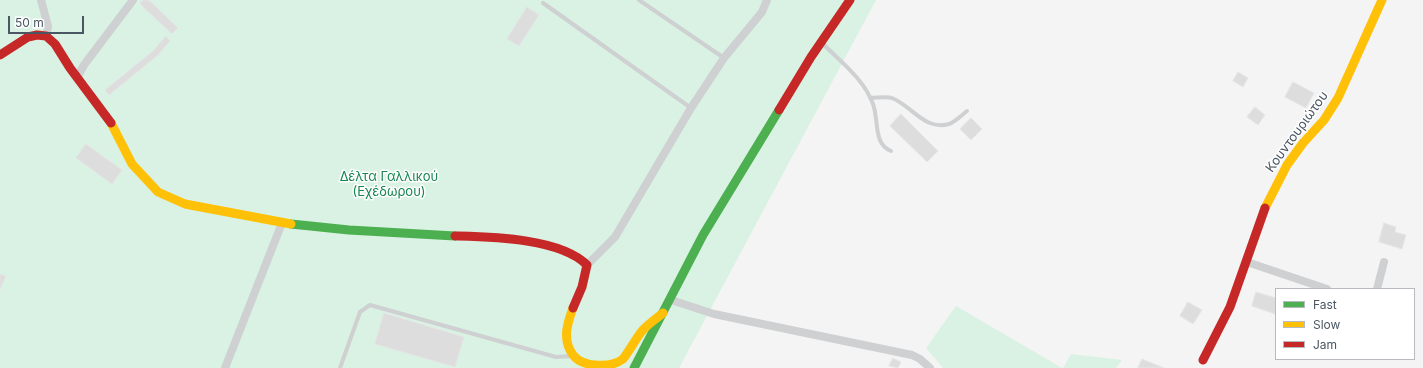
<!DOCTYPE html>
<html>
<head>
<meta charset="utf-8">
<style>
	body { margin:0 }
	#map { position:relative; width:1423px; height:368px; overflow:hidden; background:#f4f4f4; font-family:Inter,sans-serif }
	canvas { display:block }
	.legend { position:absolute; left:1275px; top:288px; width:140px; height:72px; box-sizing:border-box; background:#fff; border:1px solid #b7bbc0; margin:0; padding:5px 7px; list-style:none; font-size:12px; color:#4a5661 }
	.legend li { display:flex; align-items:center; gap:8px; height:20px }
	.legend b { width:20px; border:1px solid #b7bbc0 }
	.scale { position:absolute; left:8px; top:16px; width:76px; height:18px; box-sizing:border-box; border:2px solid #4a5661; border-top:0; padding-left:5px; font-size:12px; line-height:14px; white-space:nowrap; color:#4a5661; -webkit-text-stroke:3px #fff; paint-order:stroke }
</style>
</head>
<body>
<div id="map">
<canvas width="1423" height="368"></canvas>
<ul class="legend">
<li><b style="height:5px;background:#4caf50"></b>Fast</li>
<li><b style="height:5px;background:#ffc107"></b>Slow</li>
<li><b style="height:5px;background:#c62828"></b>Jam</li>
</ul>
<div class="scale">50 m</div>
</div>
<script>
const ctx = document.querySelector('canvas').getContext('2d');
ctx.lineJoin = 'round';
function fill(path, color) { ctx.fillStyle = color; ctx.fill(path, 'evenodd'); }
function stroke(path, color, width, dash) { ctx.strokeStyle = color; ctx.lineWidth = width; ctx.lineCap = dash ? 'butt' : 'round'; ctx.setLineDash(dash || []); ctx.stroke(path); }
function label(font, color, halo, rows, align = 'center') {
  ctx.font = font + ' Inter,sans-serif'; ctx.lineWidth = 3; ctx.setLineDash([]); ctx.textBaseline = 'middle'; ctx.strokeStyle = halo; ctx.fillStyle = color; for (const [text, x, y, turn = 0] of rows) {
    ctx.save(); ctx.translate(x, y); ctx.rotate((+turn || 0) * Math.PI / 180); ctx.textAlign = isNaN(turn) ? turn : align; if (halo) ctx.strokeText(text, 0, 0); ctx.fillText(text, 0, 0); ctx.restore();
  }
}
const green = new Path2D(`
	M0 0H876L679 368H0Z
	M956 306 1062 368H943L926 348Z
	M1071 354 1122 360 1116 368H1063Z`);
const building = new Path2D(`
	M143 0H149L178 28 172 34 140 4Z
	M527 7 539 15 519 46 507 39Z
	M166 36 170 41 157 56 109 95 105 90 153 51Z
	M1238 72 1248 78 1243 87 1233 81Z
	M1293 82 1314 93 1306 108 1285 97Z
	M1255 107 1265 115 1258 125 1247 117Z
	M901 114 938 151 927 162 890 126Z
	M971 118 982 129 971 140 960 129Z
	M86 144 122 170 112 184 76 158Z
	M1384 223 1396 227 1395 232 1406 235 1402 249 1379 242Z
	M0 274 6 276 0 290Z
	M1256 292 1276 298 1275 314 1252 306Z
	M1188 302 1202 310 1193 324 1180 316Z
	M384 313 464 337 455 367 375 344Z
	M893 358 901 362 898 368 889 366Z
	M1142 359 1164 368H1138Z`);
const lane = new Path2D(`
	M639 0 724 58
	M543 3 691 108
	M822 43C840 61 864 79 873 104 879 120 873 144 891 151
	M870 98C877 98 886 96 892 98 912 106 925 131 949 124 955 122 962 115 967 111
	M340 368 360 312 370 305 556 357 572 356`);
const street = new Path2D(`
	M41 0 48 26 46 36
	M77 78 84 65 133 0
	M1247 262 1327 289
	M587 265 615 237 691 108 724 58 762 12 767 0
	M1377 289 1384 262
	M671 300 714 314 912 355 920 359 930 368
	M225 368 282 223`);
const fast = new Path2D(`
	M291 224 349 230 455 236
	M634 368 703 235 779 110`);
const slow = new Path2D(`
	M111 123 132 164 158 192 185 204 291 224
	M1265 208 1287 165 1303 143 1324 120 1338 98 1382 0
	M573 308C567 324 562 340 573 355 583 368 611 368 623 359 630 350 635 340 642 331 648 324 656 319 663 313`);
const jam = new Path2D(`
	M0 55 28 37 37 35 46 36 55 44 70 68 111 123
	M779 110 811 57 850 0
	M455 236C492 237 560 238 587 265L582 287 573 308
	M1203 360 1230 307 1265 208`);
const streetNames = [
	["Κουντουριώτου",1297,132,-54]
];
const parkNames = [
	["Δέλτα Γαλλικού",389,177],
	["(Εχέδωρου)",389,192]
];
fill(green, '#d9f2e3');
fill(building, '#ddddde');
stroke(building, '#e5e6e7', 1);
stroke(lane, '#ced0d2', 4);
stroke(street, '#ced0d2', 8);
stroke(fast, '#4caf50', 9);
stroke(slow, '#ffc107', 9);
stroke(jam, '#c62828', 9);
label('13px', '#4a5661', '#fff', streetNames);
label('13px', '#17864f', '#fff', parkNames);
</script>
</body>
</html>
